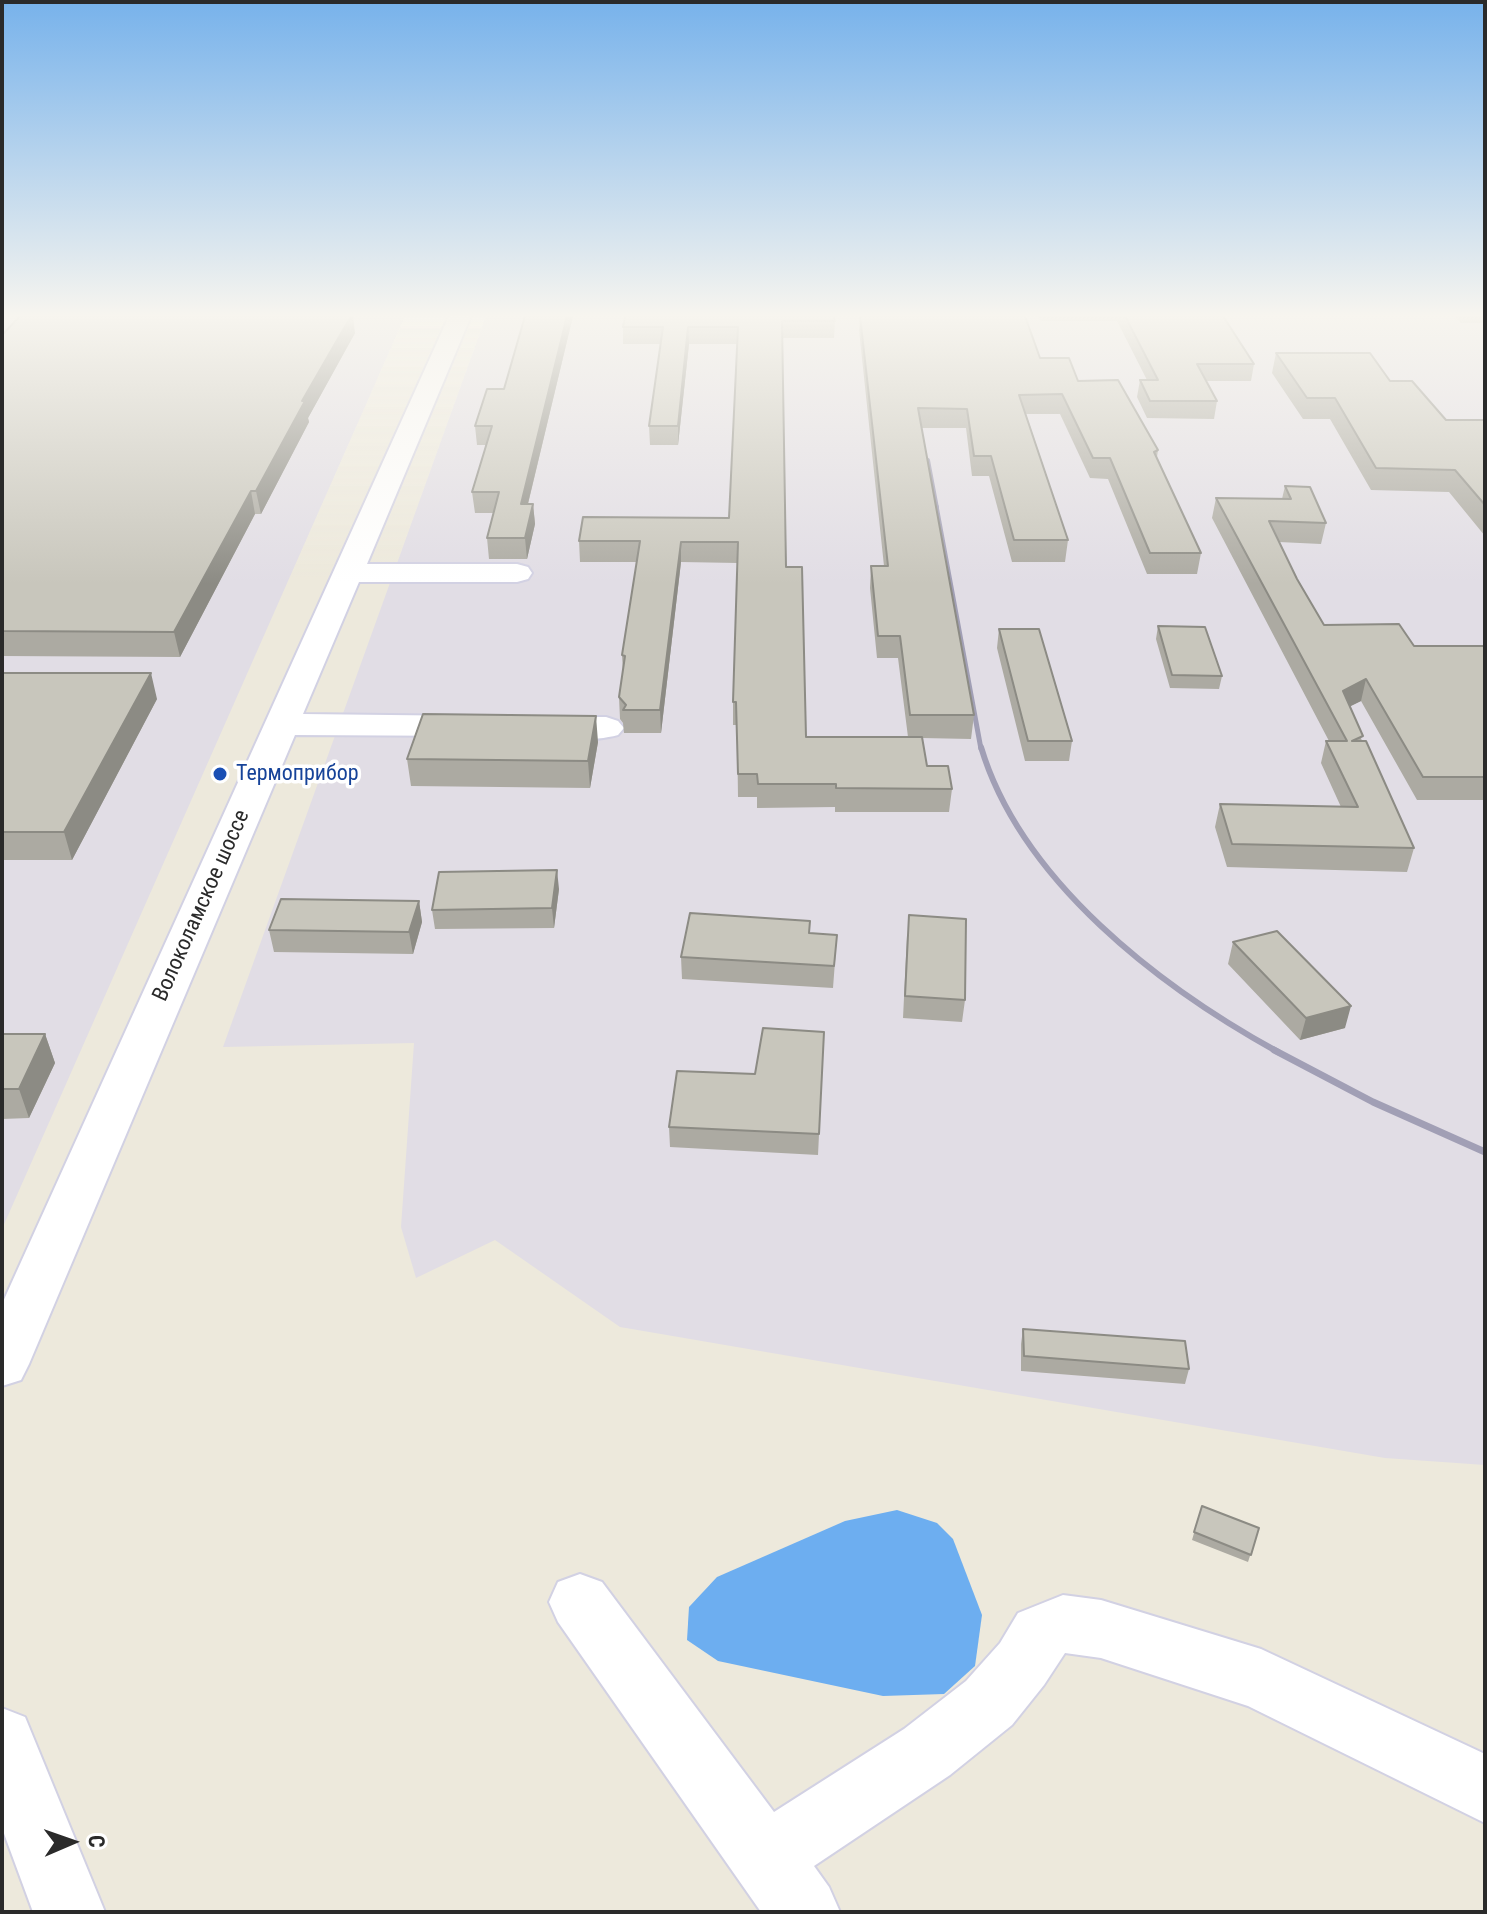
<!DOCTYPE html>
<html>
<head>
<meta charset="utf-8">
<style>
	body { margin:0 }
	#map { position:relative; width:1487px; height:1914px; overflow:hidden; background:#ede9dc; font-family:"Roboto Condensed",sans-serif }
	canvas { display:block }
	.frame { position:absolute; inset:0; border:4px solid #2a2a2a; pointer-events:none }
	.north { position:absolute; left:32px; top:1802px; width:80px; height:80px; -webkit-text-stroke:6px #fff; paint-order:stroke; rotate:88deg; font-size:22px; font-weight:700; line-height:32px; text-align:center; color:#2a2a2a }
	.north::after { content:''; display:block; margin:auto; width:28px; height:36px; background:#2a2a2a; clip-path:polygon(50% 0,100% 100%,50% 72%,0 100%) }
</style>
</head>
<body>
<div id="map">
<canvas width="1487" height="1914"></canvas>
<div class="frame"></div>
<div class="north">С</div>
</div>
<script>
const ctx = document.querySelector('canvas').getContext('2d');
ctx.lineJoin = 'round';
function fill(path, color) { ctx.fillStyle = color; ctx.fill(path, 'evenodd'); }
function stroke(path, color, width, dash) { ctx.strokeStyle = color; ctx.lineWidth = width; ctx.lineCap = dash ? 'butt' : 'round'; ctx.setLineDash(dash || []); ctx.stroke(path); }
function label(font, color, halo, rows, align = 'center') {
  ctx.font = font + ' "Roboto Condensed",sans-serif'; ctx.lineWidth = 7; ctx.setLineDash([]); ctx.textBaseline = 'middle'; ctx.strokeStyle = halo; ctx.fillStyle = color; for (const [text, x, y, turn = 0] of rows) {
    ctx.save(); ctx.translate(x, y); ctx.rotate((+turn || 0) * Math.PI / 180); ctx.textAlign = isNaN(turn) ? turn : align; if (halo) ctx.strokeText(text, 0, 0); ctx.fillText(text, 0, 0); ctx.restore();
  }
}
const industrial = new Path2D(`
	M2 316H405L2 1229Z
	M486 316H1485V1465L1385 1458 620 1327 495 1240 416 1278 401 1227 414 1043 223 1047Z`);
const water = new Path2D(`
	M897 1510 937 1523 953 1539 982 1615 975 1666 944 1694 883 1696 718 1661 687 1640 689 1607 717 1577 845 1521Z`);
const minor = new Path2D(`
	M449 316H471L367 564H517L528 567 532 573 528 579 517 582H359L303 714 477 716 489 719 494 726 489 733 477 736 295 735 29 1364 21 1380 2 1386V1304Z
	M539 717H606L618 721 624 728 618 735C592 742 553 741 527 734L522 727 527 720Z
	M580 1574 602 1582 774 1812 904 1729 966 1681 1000 1643 1018 1613 1063 1595 1101 1600 1261 1649 1485 1754V1823L1248 1706 1101 1658 1065 1653 1044 1685 1012 1725 950 1775 814 1866 829 1887 840 1912H761L558 1622 549 1602 558 1582Z
	M2 1708 25 1717 105 1912H33L2 1828Z`);
const railFar3 = new Path2D(`
	M928 460 937 508`);
const railFar2 = new Path2D(`
	M936 506 981 749`);
const railFar1 = new Path2D(`
	M981 747C1021 881 1160 987 1278 1052`);
const rail = new Path2D(`
	M1274 1050 1373 1102 1485 1152`);
const wall = new Path2D(`
	M525 316H573L528 504H533L535 524 527 559H489L487 538 494 513H475L472 492 487 445H477L475 426 504 389Z
	M625 316 835 321 834 338H782L786 567 806 737H908L898 658H877L870 588 871 566H884L859 330 860 316 1040 358 1078 381 1158 450 1157 457 1201 553 1197 574H1147L1108 479 1090 478 1060 414H1026L1068 540 1065 562H1012L989 476H972L966 428H921L974 715 971 739 922 738 927 766 952 789 949 812H835V807L757 808V797H738L737 725H733V702L738 563 681 562 661 733H624L623 723 620 719 619 697 623 672 622 655 637 562H580L579 541 729 518 737 344H689L678 445H650L649 426 661 344H623V327Z
	M1038 316H1223L1254 364 1251 381H1206L1217 401 1214 419 1147 418 1137 397 1140 380H1147L1117 321H1041Z
	M1454 316H1485V323H1461Z
	M355 333 308 418 309 422 261 514H255L180 657 2 656V335Z
	M1276 353 1390 381 1446 420H1485V536L1449 492 1371 490 1330 419H1303L1272 373Z
	M1285 486 1326 523 1321 544 1279 542 1297 579 1324 625 1414 646H1485V800H1417L1361 701 1350 706 1362 741 1414 848 1407 872 1227 867 1215 827 1220 804 1341 807 1321 763 1326 741H1329L1212 518 1216 498 1282 499Z
	M1158 626 1222 676 1219 689 1170 688 1156 639Z
	M999 629 1072 741 1069 761H1025L997 648Z
	M2 673 157 699 72 860H2Z
	M598 742 590 788 411 786 407 759Z
	M559 889 554 928 435 929 432 910Z
	M419 901 422 922 413 954 274 952 269 930Z
	M810 921V933L837 935 833 988 682 979 681 957Z
	M907 936 965 1000 962 1022 903 1018Z
	M1233 942 1345 1028 1300 1040 1228 964Z
	M824 1032 818 1155 670 1147 669 1127Z
	M2 1034H45L55 1063 29 1118 2 1119Z
	M1023 1329 1189 1369 1185 1384 1021 1371V1344Z
	M1202 1506 1259 1528 1248 1562 1192 1540Z`);
const shadedWall = new Path2D(`
	M351 316H353L355 333 308 418 309 422 261 514 256 491 302 401Z
	M567 316H573L523 524 521 504Z
	M688 327 689 344 678 445V426Z
	M251 491 255 514 180 657 174 632Z
	M533 504 535 524 527 559 525 538Z
	M681 542V562L661 733 660 710Z
	M151 673 157 699 72 860 64 832Z
	M1366 679 1361 701 1337 713 1343 691Z
	M596 716 598 742 590 788 588 761Z
	M557 870 559 889 554 928 552 908Z
	M419 901 422 922 413 954 409 932Z
	M1351 1006 1345 1028 1300 1040 1306 1018Z
	M45 1034 55 1063 29 1118 19 1089Z`);
const building = new Path2D(`
	M20 316H351L302 401H305L256 491H251L174 632 2 631V335Z
	M525 316H567L521 504H533L525 538H487L499 492H472L492 426H475L487 389H504Z
	M625 316H834L835 321H782L786 567H802L806 737H922L927 766H948L952 789 836 788V784H758L757 774H738L736 702H733L738 542H681L660 710H623L626 705 619 697 625 656 622 655 640 541H579L583 517 729 518 738 327H688L678 426H649L663 327H623Z
	M860 316H1025L1040 358H1069L1078 381 1118 380 1158 450 1154 452 1201 553H1150L1110 458H1093L1062 394 1019 395 1068 540H1014L991 456H974L967 409 918 408 974 715H910L900 636H878L871 566H888Z
	M1125 316H1223L1254 364H1197L1217 401H1150L1140 380H1158Z
	M1276 353H1370L1390 381H1412L1446 420H1485V505L1455 470 1376 468 1335 398H1307Z
	M1285 486 1310 487 1326 523 1269 521 1297 579 1324 625 1399 624 1414 646H1485V777H1423L1366 679 1343 691 1363 736 1352 741H1366L1414 848 1232 844 1220 804 1358 807 1326 741H1347L1216 498 1291 499Z
	M1158 626 1205 627 1222 676 1172 675Z
	M999 629H1039L1072 741H1028Z
	M2 673H151L64 832H2Z
	M423 714 596 716 588 761 407 759Z
	M557 870 552 908 432 910 439 872Z
	M281 899 419 901 409 932 269 930Z
	M690 913 810 921 809 933 837 935 834 966 681 957Z
	M909 915 966 919 965 1000 905 996Z
	M1277 931 1351 1006 1306 1018 1233 942Z
	M763 1028 824 1032 819 1134 669 1127 677 1071 755 1074Z
	M2 1034H45L19 1089H2Z
	M1023 1329 1185 1341 1189 1369 1024 1356Z
	M1202 1506 1259 1528 1251 1555 1194 1532Z`);
const markers = [
	[220,774,8,"#1a4fb4"]
];
const transitNames = [
	["Термоприбор",236,774]
];
const streetNames = [
	["Волоколамское шоссе",202,906,-66]
];
fill(industrial, '#e1dde5');
fill(water, '#6daef0');
stroke(minor, '#d2d1e3', 4);
fill(minor, '#fff');
stroke(railFar3, '#a19fb5', 4);
stroke(railFar2, '#a19fb5', 5);
stroke(railFar1, '#a19fb5', 6);
stroke(rail, '#a19fb5', 7);
fill(wall, '#acaaa2');
fill(shadedWall, '#8c8b84');
fill(building, '#c8c6bc');
stroke(building, '#8c8b84', 2);
const sky = ctx.createLinearGradient(0, 0, 0, 584);
sky.addColorStop(0, '#77b2eb');
sky.addColorStop(0.54, '#f7f5ef');
sky.addColorStop(1, '#f7f5ef00');
ctx.fillStyle = sky;
ctx.fillRect(0, 0, 1487, 584);
for (const [x, y, r, color] of markers) { const dot = new Path2D(); dot.arc(x, y, r, 0, 2 * Math.PI); ctx.fillStyle = color; ctx.fill(dot); stroke(dot, '#fff', 3); }
label('22px', '#164399', '#fff', transitNames, 'left');
label('22px', '#2a2a2a', '#fff', streetNames);
</script>
</body>
</html>
